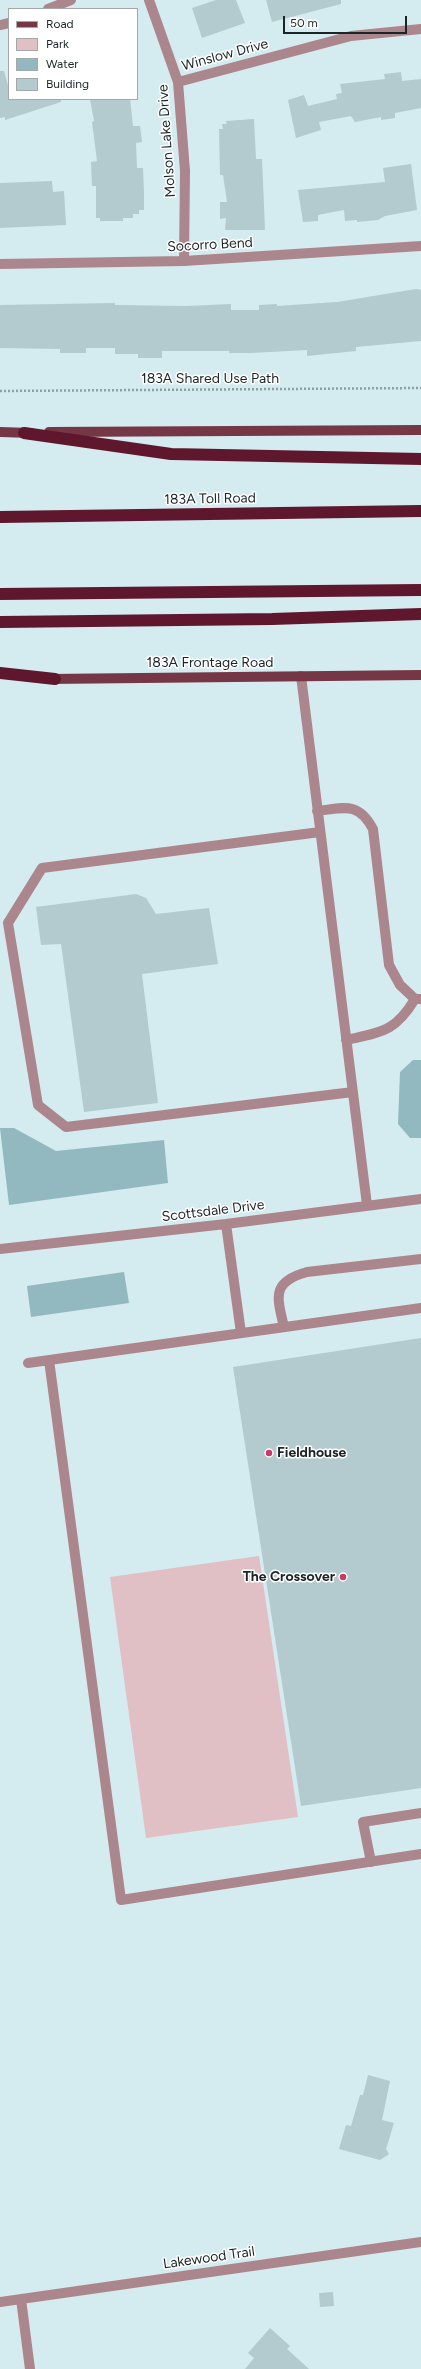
<!DOCTYPE html>
<html>
<head>
<meta charset="utf-8">
<style>
	body { margin:0 }
	#map { position:relative; width:421px; height:2369px; overflow:hidden; background:#d4ebef; font-family:Figtree,sans-serif }
	canvas { display:block }
	.legend { position:absolute; left:8px; top:8px; width:130px; height:92px; box-sizing:border-box; background:#fff; border:1px solid #a4a8a8; margin:0; padding:5px 7px; list-style:none; font-size:12px; color:#1c2526 }
	.legend li { display:flex; align-items:center; gap:8px; height:20px }
	.legend b { width:20px; border:1px solid #a4a8a8 }
	.scale { position:absolute; left:283px; top:16px; width:124px; height:18px; box-sizing:border-box; border:2px solid #1c2526; border-top:0; padding-left:5px; font-size:12px; line-height:14px; white-space:nowrap; color:#1c2526; -webkit-text-stroke:3px #fff; paint-order:stroke }
</style>
</head>
<body>
<div id="map">
<canvas width="421" height="2369"></canvas>
<ul class="legend">
<li><b style="height:5px;background:#753745"></b>Road</li>
<li><b style="height:11px;background:#e0c0c5"></b>Park</li>
<li><b style="height:11px;background:#91b9bf"></b>Water</li>
<li><b style="height:11px;background:#b3cace"></b>Building</li>
</ul>
<div class="scale">50 m</div>
</div>
<script>
const ctx = document.querySelector('canvas').getContext('2d');
ctx.lineJoin = 'round';
function fill(path, color) { ctx.fillStyle = color; ctx.fill(path, 'evenodd'); }
function stroke(path, color, width, dash) { ctx.strokeStyle = color; ctx.lineWidth = width; ctx.lineCap = dash ? 'butt' : 'round'; ctx.setLineDash(dash || []); ctx.stroke(path); }
function label(font, color, halo, rows, align = 'center') {
  ctx.font = font + ' Figtree,sans-serif'; ctx.lineWidth = 3; ctx.setLineDash([]); ctx.textBaseline = 'middle'; ctx.strokeStyle = halo; ctx.fillStyle = color; for (const [text, x, y, turn = 0] of rows) {
    ctx.save(); ctx.translate(x, y); ctx.rotate((+turn || 0) * Math.PI / 180); ctx.textAlign = isNaN(turn) ? turn : align; if (halo) ctx.strokeText(text, 0, 0); ctx.fillText(text, 0, 0); ctx.restore();
  }
}
const green = new Path2D(`
	M259 1556 298 1817 146 1838 110 1577Z`);
const water = new Path2D(`
	M413 1060H421V1138H410L398 1124 400 1072Z
	M0 1128H14L56 1151 164 1140 168 1183 9 1205Z
	M124 1272 129 1303 31 1317 27 1286Z`);
const building = new Path2D(`
	M216 0H236L245 23 202 38 192 8Z
	M266 0H341V4L272 22Z
	M0 71H4L9 89V99H61V102L5 120V117L0 118Z
	M401 72 402 81 421 79V108L395 113V118L381 120V117L355 122 351 116 319 122 321 130 296 138 288 100 304 95 308 106 337 99 336 94 342 93 340 84 385 79 384 74Z
	M90 99H130L133 126H140L142 142 136 143 137 168H143L144 193V210H139V214H133V218H123V221H100V218H96V186H92L91 162 97 161 92 122 94 121Z
	M254 119 256 159H262L265 230H225L226 218 220 219V202H227L223 175H220L219 129H223L222 124H227L226 121Z
	M411 164 417 210 385 216 378 220 357 222V220L345 221 344 210 318 215V221L303 222 298 190 385 182 383 168Z
	M52 181 53 192 64 191 66 225 0 228V183Z
	M416 289 421 290V341L356 347V351L307 356V350L251 353H229V351H162V358H138V354H115V348H86V353H60V349L0 348V305L115 303V305L186 306 231 304V310H259V305L277 304V306L337 302Z
	M136 894 146 898 156 914 209 908 218 964 142 974 158 1103 84 1112 61 944 41 945 36 907Z
	M421 1338V1788L301 1806 233 1367Z
	M368 2075 390 2081 382 2120 394 2123 386 2149 389 2154 380 2160 339 2149 346 2125 351 2126 360 2095H363Z
	M333 2292 334 2306 320 2307 319 2293Z
	M270 2328 290 2346 287 2349 309 2369H245L254 2358 248 2353Z`);
const path = new Path2D(`
	M0 391 421 388`);
const minor = new Path2D(`
	M149 0 178 82 185 171 184 261
	M48 9 71 0
	M0 25 9 23
	M178 82 351 36 421 29
	M0 264 184 261 421 246
	M301 676 367 1205
	M317 811C344 808 358 801 373 829L389 965 400 985 415 999
	M320 832 42 868 8 923 38 1105 66 1127 353 1092
	M346 1040C382 1032 395 1032 415 999H421
	M226 1224 241 1333
	M0 1249 226 1224 421 1199
	M284 1327C277 1297 271 1282 307 1272L421 1259
	M49 1360 121 1900 421 1854
	M28 1363 421 1308
	M371 1862 363 1822 421 1813
	M21 2299 30 2369
	M0 2302 421 2242`);
const major = new Path2D(`
	M0 432 31 433
	M49 432 421 430
	M48 679 421 675`);
const highway = new Path2D(`
	M24 433 171 454 421 459
	M0 517 421 511
	M0 594 421 590
	M0 622 272 619 421 614
	M0 673 55 679`);
const markers = [
	[269,1453,4,"#c93b66"],
	[343,1577,4,"#c93b66"]
];
const streetNames = [
	["Winslow Drive",225,55,-15],
	["Molson Lake Drive",167,141,-94],
	["Socorro Bend",210,245,-3],
	["183A Shared Use Path",210,379],
	["183A Toll Road",210,499,-1],
	["183A Frontage Road",210,663],
	["Scottsdale Drive",213,1211,-7],
	["Lakewood Trail",209,2258,-8]
];
const poiNames = [
	["Fieldhouse",277,1453],
	["The Crossover",335,1577,"right"]
];
fill(green, '#e0c0c5');
fill(water, '#91b9bf');
fill(building, '#b3cace');
stroke(path, '#8e9fa2', 2.5, [2, 2]);
stroke(minor, '#ac868d', 10);
stroke(major, '#753745', 10);
stroke(highway, '#5f172d', 12);
for (const [x, y, r, color] of markers) { const dot = new Path2D(); dot.arc(x, y, r, 0, 2 * Math.PI); ctx.fillStyle = color; ctx.fill(dot); stroke(dot, '#fff', 1.5); }
label('14px', '#1c2526', '#fff', streetNames);
label('bold 14px', '#1c2526', '#fff', poiNames, 'left');
</script>
</body>
</html>
